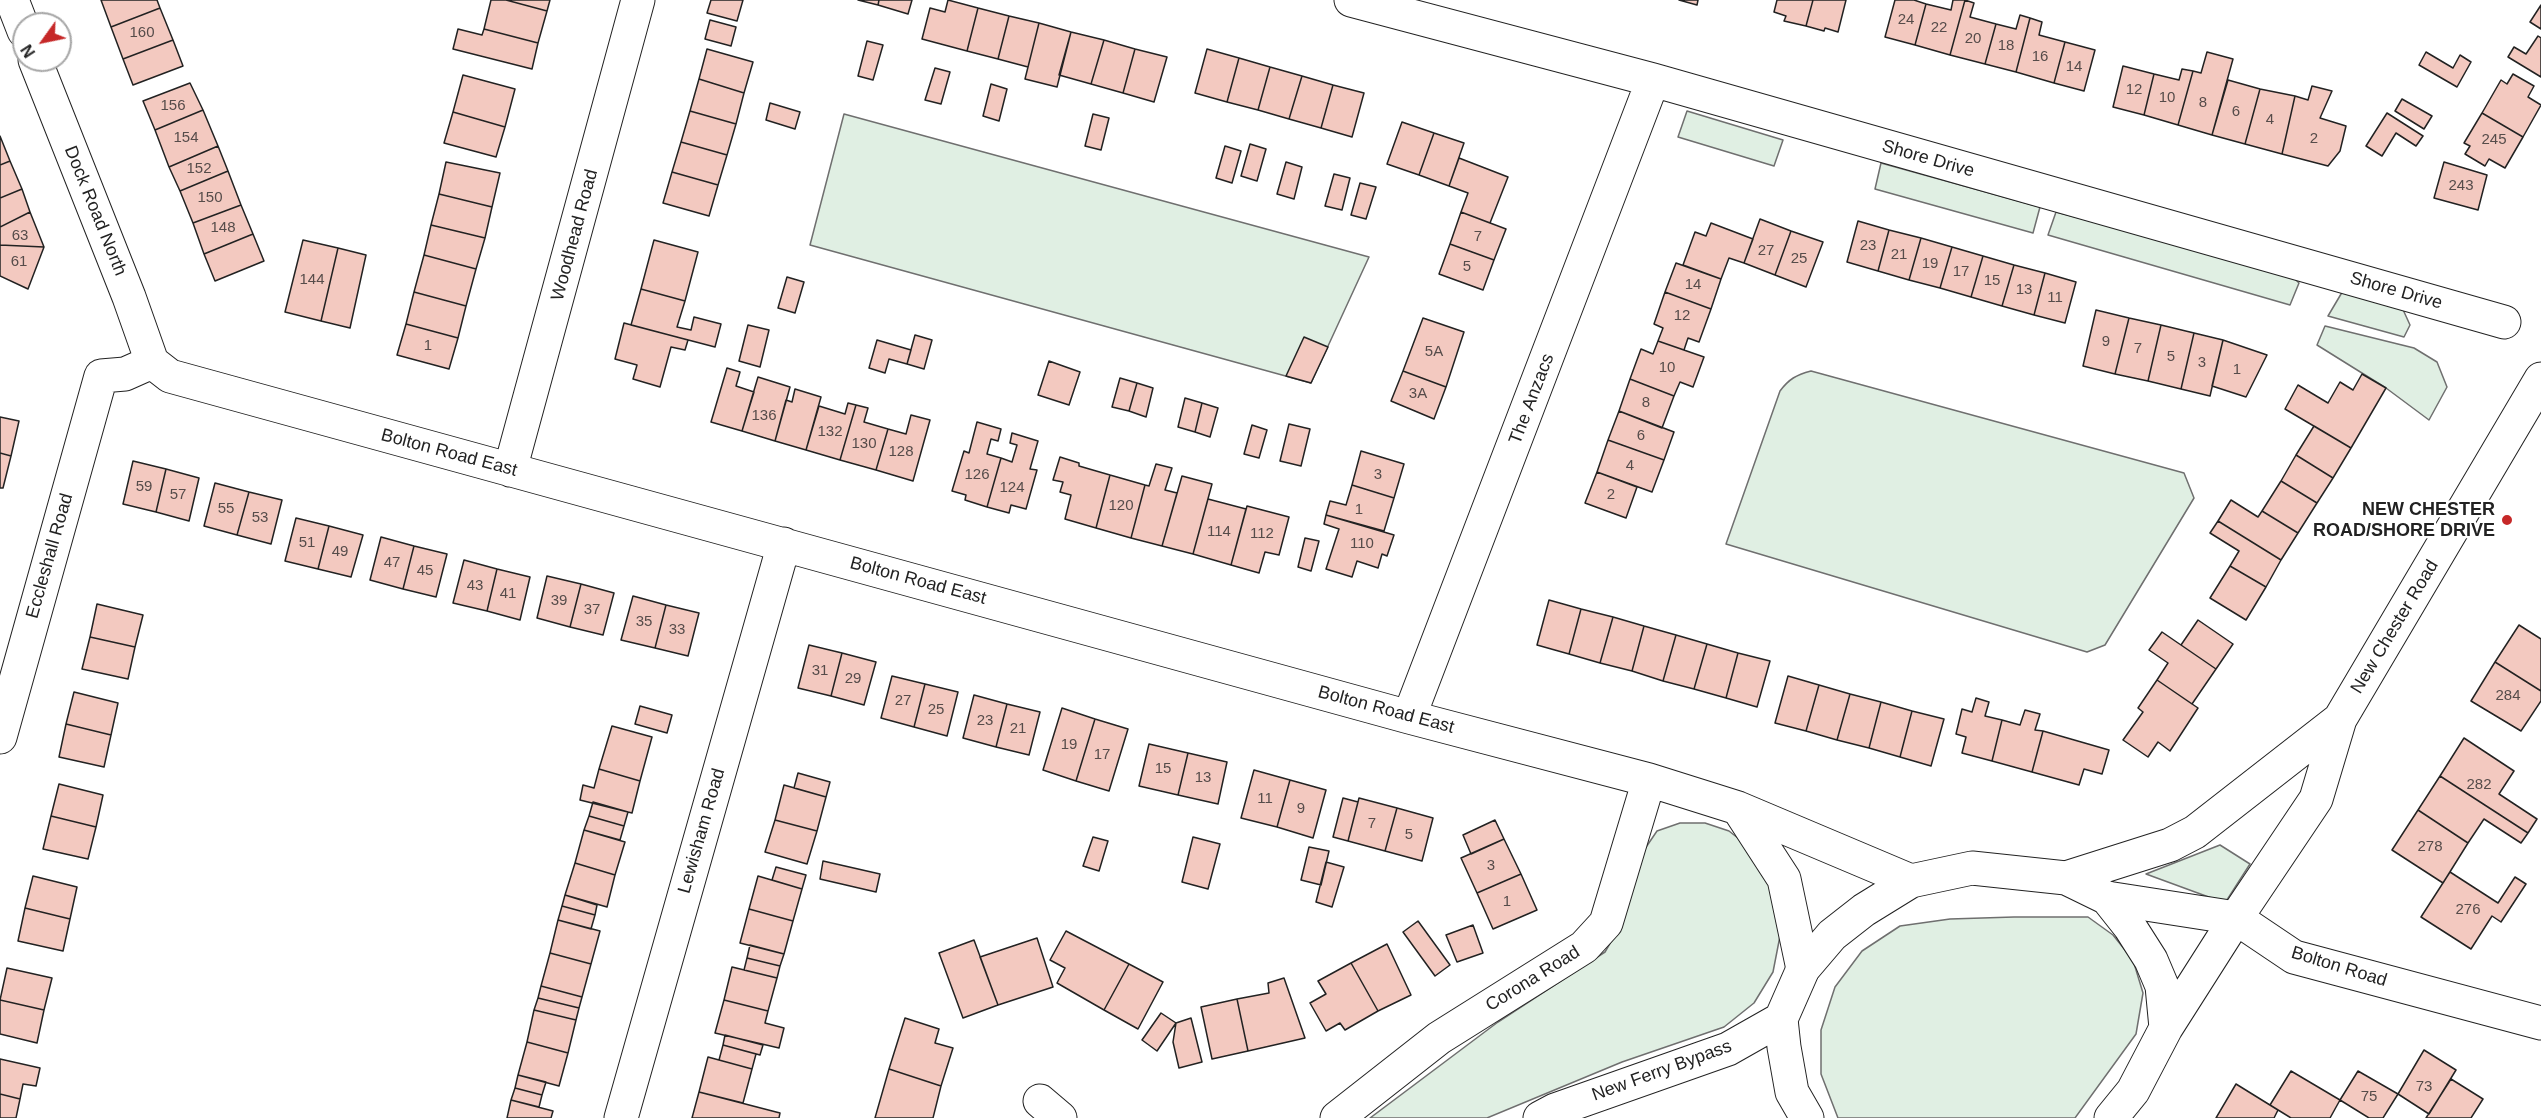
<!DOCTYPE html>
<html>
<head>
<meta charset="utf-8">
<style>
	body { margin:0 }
	#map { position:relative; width:2541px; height:1118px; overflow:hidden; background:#fff; font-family:Helvetica,sans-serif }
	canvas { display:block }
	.north { position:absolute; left:12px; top:12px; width:60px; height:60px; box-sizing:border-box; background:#fff; border:2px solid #a7a7a7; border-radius:50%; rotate:237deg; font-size:16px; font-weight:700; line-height:24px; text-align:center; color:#222 }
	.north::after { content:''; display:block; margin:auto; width:21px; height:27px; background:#c62828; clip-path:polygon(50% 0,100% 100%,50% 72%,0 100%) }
</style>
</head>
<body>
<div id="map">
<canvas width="2541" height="1118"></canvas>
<div class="north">N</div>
</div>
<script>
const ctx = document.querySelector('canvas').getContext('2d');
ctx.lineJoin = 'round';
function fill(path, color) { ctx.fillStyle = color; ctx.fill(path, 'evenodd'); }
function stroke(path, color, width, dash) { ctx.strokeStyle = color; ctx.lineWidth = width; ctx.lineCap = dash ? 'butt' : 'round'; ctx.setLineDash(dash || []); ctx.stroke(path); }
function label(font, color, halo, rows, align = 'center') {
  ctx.font = font + ' Helvetica,sans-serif'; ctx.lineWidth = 4.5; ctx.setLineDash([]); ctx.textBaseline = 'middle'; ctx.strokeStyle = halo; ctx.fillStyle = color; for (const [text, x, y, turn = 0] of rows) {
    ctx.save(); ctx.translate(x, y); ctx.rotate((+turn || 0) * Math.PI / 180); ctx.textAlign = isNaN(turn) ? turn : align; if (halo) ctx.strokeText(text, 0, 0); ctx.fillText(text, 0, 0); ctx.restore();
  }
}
const green = new Path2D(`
	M1687 111 1783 140 1774 166 1678 137Z
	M844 114 1369 257 1311 383 810 245Z
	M1881 163 2040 207 2033 233 1875 189Z
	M2056 212 2288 272 2299 283 2290 305 2048 235Z
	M2344 289 2400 303 2410 325 2404 337 2328 316Z
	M2325 326 2414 348 2437 362 2447 387 2429 420 2386 388 2317 345Z
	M1811 371 2184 473 2194 498 2105 645 2087 652 1726 544 1780 391C1789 379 1796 375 1811 371Z
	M1680 823H1705L1729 831 1748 846 1761 868 1776 901 1780 936 1773 972 1754 1003 1724 1027 1622 1062 1487 1118H1370L1498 1022 1605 952 1623 921 1638 859 1657 831Z
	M2220 845 2250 864 2225 903 2146 874Z
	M2014 917H2088L2113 935 2133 960 2143 993 2136 1034 2075 1118H1838L1821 1074V1030L1835 987 1862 951 1900 926 1950 919Z`);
const building = new Path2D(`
	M101 0H157L160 8 111 27Z
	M491 0H506L547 11 538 43 484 29Z
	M506 0H550L547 11Z
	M711 0H743L737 21 707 13Z
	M858 0H879L878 5Z
	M879 0H912L908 14 878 5Z
	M948 0 978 8 967 51 922 39 930 8 945 12Z
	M1679 0H1698L1697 5Z
	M1777 0H1813L1806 26 1784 21 1786 16 1774 12Z
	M1813 0H1846L1838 32 1825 28 1824 31 1806 26Z
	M1895 0H1914L1926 4 1915 45 1885 37Z
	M1953 0H1965L1950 55 1915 45 1926 4 1951 10Z
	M1965 0 1974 3 1970 17 1996 24 1985 64 1950 55Z
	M2541 5V29L2530 22Z
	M160 8 173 40 123 59 111 27Z
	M978 8 1009 16 998 59 967 51Z
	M2020 15 2030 18 2016 72 1985 64 1996 24 2016 29Z
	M1009 16 1039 23 1028 67 998 59Z
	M2030 18 2042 22 2039 35 2065 42 2054 83 2016 72Z
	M710 20 736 27 731 46 705 39Z
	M1039 23 1071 32 1057 87 1025 79Z
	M458 29 482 35 484 29 538 43 532 69 453 49Z
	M1071 32 1104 40 1091 84 1059 75Z
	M2538 36 2541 38V77L2508 57 2514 47 2526 54Z
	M173 40 183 66 133 85 123 59Z
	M1104 40 1135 49 1123 93 1091 84Z
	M867 41 883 45 873 80 858 76Z
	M2065 42 2095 50 2084 91 2054 83Z
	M707 49 753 62 744 93 699 79Z
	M1135 49 1167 57 1154 102 1123 93Z
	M1207 49 1239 58 1227 102 1195 93Z
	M2207 52 2233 59 2212 135 2178 125 2193 71 2201 73Z
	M2426 52 2453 68 2460 55 2471 62 2457 87 2419 65Z
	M1239 58 1270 67 1258 110 1227 102Z
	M2123 66 2154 74 2144 115 2113 107Z
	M1270 67 1302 76 1289 119 1258 110Z
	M935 68 950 72 941 104 925 100Z
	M2182 69 2193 71 2178 125 2144 115 2154 74 2179 80Z
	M2513 74 2534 86 2528 97 2541 105 2523 137 2482 113 2501 80 2507 84Z
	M463 75 515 89 505 127 453 112Z
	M1302 76 1333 85 1321 128 1289 119Z
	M699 79 744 93 736 124 690 111Z
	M2228 80 2260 89 2245 144 2212 135Z
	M190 83 203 110 155 130 143 101Z
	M991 84 1007 89 999 121 983 116Z
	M1333 85 1364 93 1352 137 1321 128Z
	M2312 86 2332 91 2320 118 2346 126 2340 151 2328 166 2282 154 2295 96 2308 100Z
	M2260 89 2295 96 2282 154 2245 144Z
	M2402 99 2432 116 2424 129 2395 111Z
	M770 103 800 112 795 129 766 120Z
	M203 110 218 146 169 167 155 130Z
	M690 111 736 124 727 155 681 142Z
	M453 112 505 127 496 157 444 143Z
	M2387 113 2423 136 2416 146 2396 133 2382 156 2366 146Z
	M2482 113 2523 137 2505 168 2489 159 2485 166 2465 154 2470 146 2464 143Z
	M1093 114 1109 118 1101 150 1085 146Z
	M1402 122 1434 133 1419 175 1387 164Z
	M1434 133 1464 143 1449 186 1419 175Z
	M0 136 10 161 0 165Z
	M681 142 727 155 718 185 672 172Z
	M1250 144 1266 149 1257 181 1241 176Z
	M218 146 228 171 180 191 169 167Z
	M1225 146 1241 151 1232 183 1216 178Z
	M1459 158 1508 177 1490 223 1461 212 1468 193 1449 186Z
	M10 161 22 189 0 198V165Z
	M446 162 500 173 492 207 439 194Z
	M1286 162 1302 167 1294 199 1277 194Z
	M2444 162 2487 175 2478 210 2434 198Z
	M228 171 241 205 193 223 180 191Z
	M672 172 718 185 709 216 663 203Z
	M1334 174 1350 178 1342 210 1325 206Z
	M1360 183 1376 187 1366 219 1351 215Z
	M22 189 30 212 0 227V198Z
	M439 194 492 207 485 238 431 225Z
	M241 205 253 234 204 254 193 223Z
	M30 212 44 247 0 245V227Z
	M1461 212 1506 229 1494 260 1450 244Z
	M1760 219 1791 231 1775 275 1744 263Z
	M1858 221 1889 230 1878 271 1847 262Z
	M1711 223 1753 239 1744 263 1729 258 1721 279 1683 265 1695 232 1706 236Z
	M431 225 485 238 476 269 424 255Z
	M1889 230 1921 238 1909 280 1878 271Z
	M1791 231 1823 242 1806 287 1775 275Z
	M253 234 264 261 215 281 204 254Z
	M1921 238 1952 247 1940 288 1909 280Z
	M303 240 338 248 321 321 285 312Z
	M654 240 698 252 685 301 641 289Z
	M1450 244 1494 260 1483 290 1439 274Z
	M0 245 44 247 28 289 0 276Z
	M1952 247 1983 256 1971 297 1940 288Z
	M338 248 366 255 350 328 321 321Z
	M424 255 476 269 466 306 414 292Z
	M1983 256 2014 265 2002 306 1971 297Z
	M1676 263 1721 279 1711 309 1665 292Z
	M2014 265 2045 273 2034 315 2002 306Z
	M2045 273 2076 282 2065 323 2034 315Z
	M787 277 804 282 795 313 778 308Z
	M641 289 685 301 677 327 691 330 694 317 721 324 715 347 631 325Z
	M414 292 466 306 458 338 406 324Z
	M1665 292 1711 309 1699 342 1688 338 1684 350 1658 341 1663 328 1654 324Z
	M2096 310 2129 318 2115 374 2083 366Z
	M1423 318 1464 332 1446 387 1403 371Z
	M2129 318 2161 325 2148 381 2115 374Z
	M624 323 688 340 685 350 671 347 660 387 633 379 637 365 615 359Z
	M406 324 458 338 449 369 397 355Z
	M748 325 769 330 760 367 739 361Z
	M2161 325 2194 333 2181 389 2148 381Z
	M2194 333 2223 340 2210 396 2181 389Z
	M915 335 932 340 924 369 907 364Z
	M1304 337 1328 347 1311 383 1286 376Z
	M877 340 911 350 907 364 889 359 885 373 869 368Z
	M2223 340 2267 355 2246 397 2212 386Z
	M1658 341 1704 357 1693 387 1680 382 1674 396 1630 379 1641 349 1653 354Z
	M1049 361 1080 372 1069 405 1038 395Z
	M727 368 740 372 736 386 754 392 742 431 711 422Z
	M1403 371 1446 387 1434 419 1391 401Z
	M2362 374 2386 388 2351 448 2285 409 2298 385 2328 403 2340 382 2353 390Z
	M758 377 790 387 775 441 742 431Z
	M1120 378 1137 383 1129 411 1112 407Z
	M1630 379 1674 396 1662 428 1619 411Z
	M1137 383 1153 388 1146 417 1129 411Z
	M795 389 821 397 806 450 775 441 786 400 792 402Z
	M1185 398 1202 403 1195 432 1178 427Z
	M848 403 856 405 840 460 806 450 819 406 845 414Z
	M1202 403 1218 408 1210 437 1195 432Z
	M856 405 868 408 864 422 888 429 876 470 840 460Z
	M1619 411 1674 432 1664 460 1608 440Z
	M911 415 930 420 913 481 876 470 888 429 906 434Z
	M0 417 19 421 11 456 0 453Z
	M977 422 1001 429 998 441 991 439 987 454 1001 458 987 507 965 500 966 495 952 491 964 451 969 453Z
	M1289 424 1310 429 1301 466 1280 461Z
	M1252 425 1267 430 1259 458 1244 454Z
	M2314 426 2351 448 2333 478 2296 455Z
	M1012 433 1038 441 1030 469 1037 470 1026 509 1011 505 1009 513 987 507 1001 458 1012 462 1017 445 1010 443Z
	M1608 440 1664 460 1652 492 1597 472Z
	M1361 451 1404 464 1394 498 1352 485Z
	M0 453 11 456 3 488H0Z
	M2296 455 2333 478 2317 503 2281 481Z
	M1060 457 1079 463V466L1110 475 1096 528 1065 519 1071 495 1060 492 1063 482 1053 480Z
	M133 461 166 469 156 512 123 504Z
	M1156 464 1172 468 1165 490 1177 493 1162 546 1131 538 1145 485 1149 486Z
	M166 469 199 478 189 521 156 512Z
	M1597 472 1637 487 1626 518 1585 503Z
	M1110 475 1145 485 1131 538 1096 528Z
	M1182 476 1212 484 1193 554 1162 546Z
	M2281 481 2317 503 2298 533 2262 511Z
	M215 483 249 492 237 535 204 526Z
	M1352 485 1394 498 1384 531 1326 515 1330 501 1346 505Z
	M249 492 282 500 271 544 237 535Z
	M1208 499 1246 509 1231 565 1193 554Z
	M2231 500 2258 517 2262 511 2298 533 2281 560 2218 521Z
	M1247 506 1289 517 1279 555 1265 552 1259 573 1231 565Z
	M1326 515 1394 535 1387 556 1382 554 1378 568 1357 561 1352 577 1326 569 1339 529 1324 524Z
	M296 518 329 526 318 569 285 561Z
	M2218 521 2281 560 2266 587 2230 566 2239 551 2210 533Z
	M329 526 363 535 351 577 318 569Z
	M381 537 414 546 403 589 370 580Z
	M1305 538 1319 541 1311 571 1298 567Z
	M414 546 447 554 436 597 403 589Z
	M464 560 497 569 487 611 453 603Z
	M2230 566 2266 587 2246 620 2210 598Z
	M497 569 530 577 520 620 487 611Z
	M547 576 581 584 570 627 537 618Z
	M581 584 614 593 603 635 570 627Z
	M633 596 666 605 655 648 621 640Z
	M1549 600 1581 609 1569 654 1537 645Z
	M97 604 143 615 135 647 90 637Z
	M666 605 699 613 688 656 655 648Z
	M1581 609 1613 617 1600 663 1569 654Z
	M1613 617 1644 626 1632 671 1600 663Z
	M2198 620 2233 644 2216 669 2181 645Z
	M2519 625 2541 639V691L2495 662Z
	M1644 626 1676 635 1663 681 1632 671Z
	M2162 632 2216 669 2192 704 2157 680 2168 663 2149 650Z
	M1676 635 1707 644 1694 689 1663 681Z
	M90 637 135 647 128 679 82 669Z
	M1707 644 1738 653 1726 698 1694 689Z
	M809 645 842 653 831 696 798 688Z
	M842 653 876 662 864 705 831 696Z
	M1738 653 1770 661 1757 707 1726 698Z
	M2495 662 2541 691V701L2521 731 2471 701Z
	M892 676 925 684 914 727 881 718Z
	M1788 676 1819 685 1806 731 1775 723Z
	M2157 680 2198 708 2170 751 2158 742 2148 757 2123 740 2143 712 2138 708Z
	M925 684 958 692 947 736 914 727Z
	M1819 685 1850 694 1837 740 1806 731Z
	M74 692 118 703 111 735 66 724Z
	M1850 694 1881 702 1869 748 1837 740Z
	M974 695 1007 704 996 747 963 738Z
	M1976 698 1989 702 1985 716 2002 720 1992 761 1962 753 1966 737 1956 734 1962 709 1972 712Z
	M1881 702 1912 711 1900 757 1869 748Z
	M1007 704 1040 712 1029 755 996 747Z
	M640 706 672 715 667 733 635 724Z
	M1062 708 1095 719 1076 781 1043 770Z
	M2025 710 2040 714 2035 730 2043 731 2032 772 1992 761 2002 720 2020 725Z
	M1912 711 1944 719 1931 766 1900 757Z
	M1095 719 1128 729 1109 791 1076 781Z
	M66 724 111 735 104 767 59 757Z
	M612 726 652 737 640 781 599 769Z
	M2043 731 2109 750 2102 774 2084 769 2079 785 2032 772Z
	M2464 738 2514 771 2499 794 2537 819 2528 833 2440 776Z
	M1149 744 1188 753 1178 795 1139 786Z
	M1188 753 1227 762 1218 804 1178 795Z
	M599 769 640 781 632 813 580 800 583 785 594 788Z
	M1254 770 1290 780 1277 827 1241 818Z
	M798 773 830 782 826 797 794 788Z
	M2440 776 2528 833 2521 843 2484 819 2468 843 2418 810Z
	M1290 780 1326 790 1313 838 1277 827Z
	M59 784 103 795 96 827 51 816Z
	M784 785 826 797 817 831 775 820Z
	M1343 798 1358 802 1348 841 1333 837Z
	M1359 798 1397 808 1385 851 1348 841Z
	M593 802 628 812 624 826 589 816Z
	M1397 808 1433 818 1422 861 1385 851Z
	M2418 810 2468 843 2443 883 2392 850Z
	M51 816 96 827 88 859 43 849Z
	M589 816 624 826 620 840 584 830Z
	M775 820 817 831 807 864 765 852Z
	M1495 820 1504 839 1471 854 1463 835Z
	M584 830 625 842 615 875 575 863Z
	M1093 837 1108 841 1099 871 1083 866Z
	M1193 837 1220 844 1208 889 1182 882Z
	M1504 839 1521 874 1477 893 1461 858Z
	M1309 847 1329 851 1321 885 1301 880Z
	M823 861 880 874 876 892 820 879Z
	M1326 862 1344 867 1332 907 1316 902Z
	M575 863 615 875 607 907 565 895Z
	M776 867 806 875 802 889 772 880Z
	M2450 872 2498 903 2515 877 2526 884 2501 922 2492 916 2471 949 2421 917Z
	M1521 874 1537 910 1493 929 1477 893Z
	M33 876 77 887 70 919 25 908Z
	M758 876 802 889 793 921 749 909Z
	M565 895 597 905 595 915 562 906Z
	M562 906 595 915 591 929 558 920Z
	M25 908 70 919 63 951 18 941Z
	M749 909 793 921 784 954 740 943Z
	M558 920 600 931 591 964 550 953Z
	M1418 921 1450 965 1435 976 1403 932Z
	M1473 925 1483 953 1457 962 1446 935Z
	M1066 931 1129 964 1104 1010 1057 983 1065 968 1050 960Z
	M1037 938 1053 987 998 1005 980 957Z
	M974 940 998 1005 963 1018 939 953Z
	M1387 944 1411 995 1378 1011 1351 963Z
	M750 945 784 954 780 966 747 958Z
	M550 953 591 964 582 997 541 986Z
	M747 958 780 966 777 978 744 970Z
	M1351 963 1378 1011 1345 1030 1340 1023 1326 1031 1310 1003 1326 994 1318 981Z
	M1129 964 1163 982 1138 1029 1104 1010Z
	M732 967 777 978 768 1011 724 1000Z
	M7 968 52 978 44 1010 0 1000Z
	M1284 978 1305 1038 1248 1051 1237 999 1269 993 1268 983Z
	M541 986 582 997 579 1008 538 998Z
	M538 998 579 1008 576 1020 534 1010Z
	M1237 999 1248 1051 1212 1059 1201 1007Z
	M0 1000 44 1010 37 1043 0 1034Z
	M724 1000 768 1011 765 1023 784 1028 779 1048 715 1033Z
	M534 1010 576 1020 568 1053 527 1042Z
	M1161 1013 1176 1023 1157 1051 1142 1040Z
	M905 1018 939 1029 935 1043 953 1048 941 1086 889 1069Z
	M1191 1018 1202 1062 1179 1068 1173 1042 1176 1023Z
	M725 1035 763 1045 760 1055 723 1045Z
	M527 1042 568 1053 559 1086 518 1075Z
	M723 1045 756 1054 752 1069 719 1060Z
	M2424 1050 2456 1070 2429 1114 2398 1094Z
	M708 1057 752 1069 743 1103 699 1092Z
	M0 1059 40 1068 36 1086 23 1084 20 1099 0 1094Z
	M889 1069 941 1086 933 1118H875Z
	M2291 1071 2340 1100 2330 1118H2291L2270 1105Z
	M2358 1071 2398 1094 2383 1118H2369L2340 1100Z
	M518 1075 546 1082 542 1095 515 1088Z
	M2451 1079 2483 1099 2471 1118H2426Z
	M2236 1084 2278 1110 2274 1118H2216Z
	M515 1088 542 1095 539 1107 511 1100Z
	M699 1092 780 1113 779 1118H692Z
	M0 1094 20 1099 16 1118H0Z
	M511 1100 553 1111 551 1118H507Z`);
const street = new Path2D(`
	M12 0 24 31
	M1351 0 1653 80 2504 322
	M35 60 129 297 152 362
	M510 470 638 0
	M1409 717 1653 80
	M0 737 101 376 125 374 152 362 170 376 1409 717 1649 780 1738 808 1911 881
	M1738 808 1784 879 1803 969
	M2107 898 2236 918 2294 957 2541 1023
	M1040 1101 1060 1118
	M621 1118 784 544
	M1337 1118 1439 1038 1584 947 1606 923 1649 780`);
const highway = new Path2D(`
	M2066 878 2170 845 2195 832 2340 719
	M1540 1118 1555 1110 1728 1049 1781 1019
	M1807 1118 1792 1092 1784 1047 1781 1019 1803 969 1832 935 1864 910 1911 881 1972 868 2066 878 2107 898 2130 927 2151 960 2162 986 2166 1028
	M2111 1118 2133 1091 2166 1028 2236 918 2316 799 2340 719 2541 379`);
const markers = [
	[2507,520,6,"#c62828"]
];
const numberNames = [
	["24",1906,20],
	["22",1939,28],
	["160",142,33],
	["20",1973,39],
	["18",2006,46],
	["16",2040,57],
	["14",2074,67],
	["12",2134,90],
	["10",2167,98],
	["8",2203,103],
	["156",173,106],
	["6",2236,112],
	["4",2270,120],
	["154",186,138],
	["2",2314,139],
	["245",2494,140],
	["152",199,169],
	["243",2461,186],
	["150",210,198],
	["148",223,228],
	["63",20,236],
	["7",1478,237],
	["23",1868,246],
	["27",1766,251],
	["21",1899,255],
	["25",1799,259],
	["61",19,262],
	["19",1930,264],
	["5",1467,267],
	["17",1961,272],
	["144",312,280],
	["15",1992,281],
	["14",1693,285],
	["13",2024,290],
	["11",2055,298],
	["12",1682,316],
	["9",2106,342],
	["1",428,346],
	["7",2138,349],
	["5A",1434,352],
	["5",2171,357],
	["3",2202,363],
	["10",1667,368],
	["1",2237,370],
	["3A",1418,394],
	["8",1646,403],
	["136",764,416],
	["132",830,432],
	["6",1641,436],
	["130",864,444],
	["128",901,452],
	["4",1630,466],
	["126",977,475],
	["3",1378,475],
	["59",144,487],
	["124",1012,488],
	["57",178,495],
	["2",1611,495],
	["120",1121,506],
	["55",226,509],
	["1",1359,510],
	["53",260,518],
	["114",1219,532],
	["112",1262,534],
	["51",307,543],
	["110",1362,544],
	["49",340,552],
	["47",392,563],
	["45",425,571],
	["43",475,586],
	["41",508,594],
	["39",559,601],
	["37",592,610],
	["35",644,622],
	["33",677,630],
	["31",820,671],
	["29",853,679],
	["284",2508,696],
	["27",903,701],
	["25",936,710],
	["23",985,721],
	["21",1018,729],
	["19",1069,745],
	["17",1102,755],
	["15",1163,769],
	["13",1203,778],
	["282",2479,785],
	["11",1265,799],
	["9",1301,809],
	["7",1372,824],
	["5",1409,835],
	["278",2430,847],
	["3",1491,866],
	["1",1507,902],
	["276",2468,910],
	["73",2424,1087],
	["75",2369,1097]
];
const streetNames = [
	["Shore Drive",1928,159,16],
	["Dock Road North",95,211,68],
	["Woodhead Road",575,235,-75],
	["Shore Drive",2396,291,16],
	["The Anzacs",1532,399,-69],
	["Bolton Road East",449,453,15],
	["Eccleshall Road",50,556,-74],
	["Bolton Road East",918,581,15],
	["New Chester Road",2395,627,-59],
	["Bolton Road East",1386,710,15],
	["Lewisham Road",702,831,-74],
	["Bolton Road",2339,967,17],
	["Corona Road",1533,979,-32],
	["New Ferry Bypass",1662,1071,-20]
];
const poiNames = [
	["NEW CHESTER",2495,510],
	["ROAD/SHORE DRIVE",2495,531]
];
fill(green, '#e0efe3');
stroke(green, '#6f6f6f', 1.5);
fill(building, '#f3c9c0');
stroke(building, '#222', 1.5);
stroke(street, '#222', 35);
stroke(highway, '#222', 35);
stroke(street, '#fff', 33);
stroke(highway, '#fff', 33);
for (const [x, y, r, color] of markers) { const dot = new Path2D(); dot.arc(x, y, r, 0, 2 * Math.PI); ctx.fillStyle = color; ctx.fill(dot); stroke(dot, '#fff', 2); }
label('15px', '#564c4a', null, numberNames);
label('18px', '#222', '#fff', streetNames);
label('bold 18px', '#222', '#fff', poiNames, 'right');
</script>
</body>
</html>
